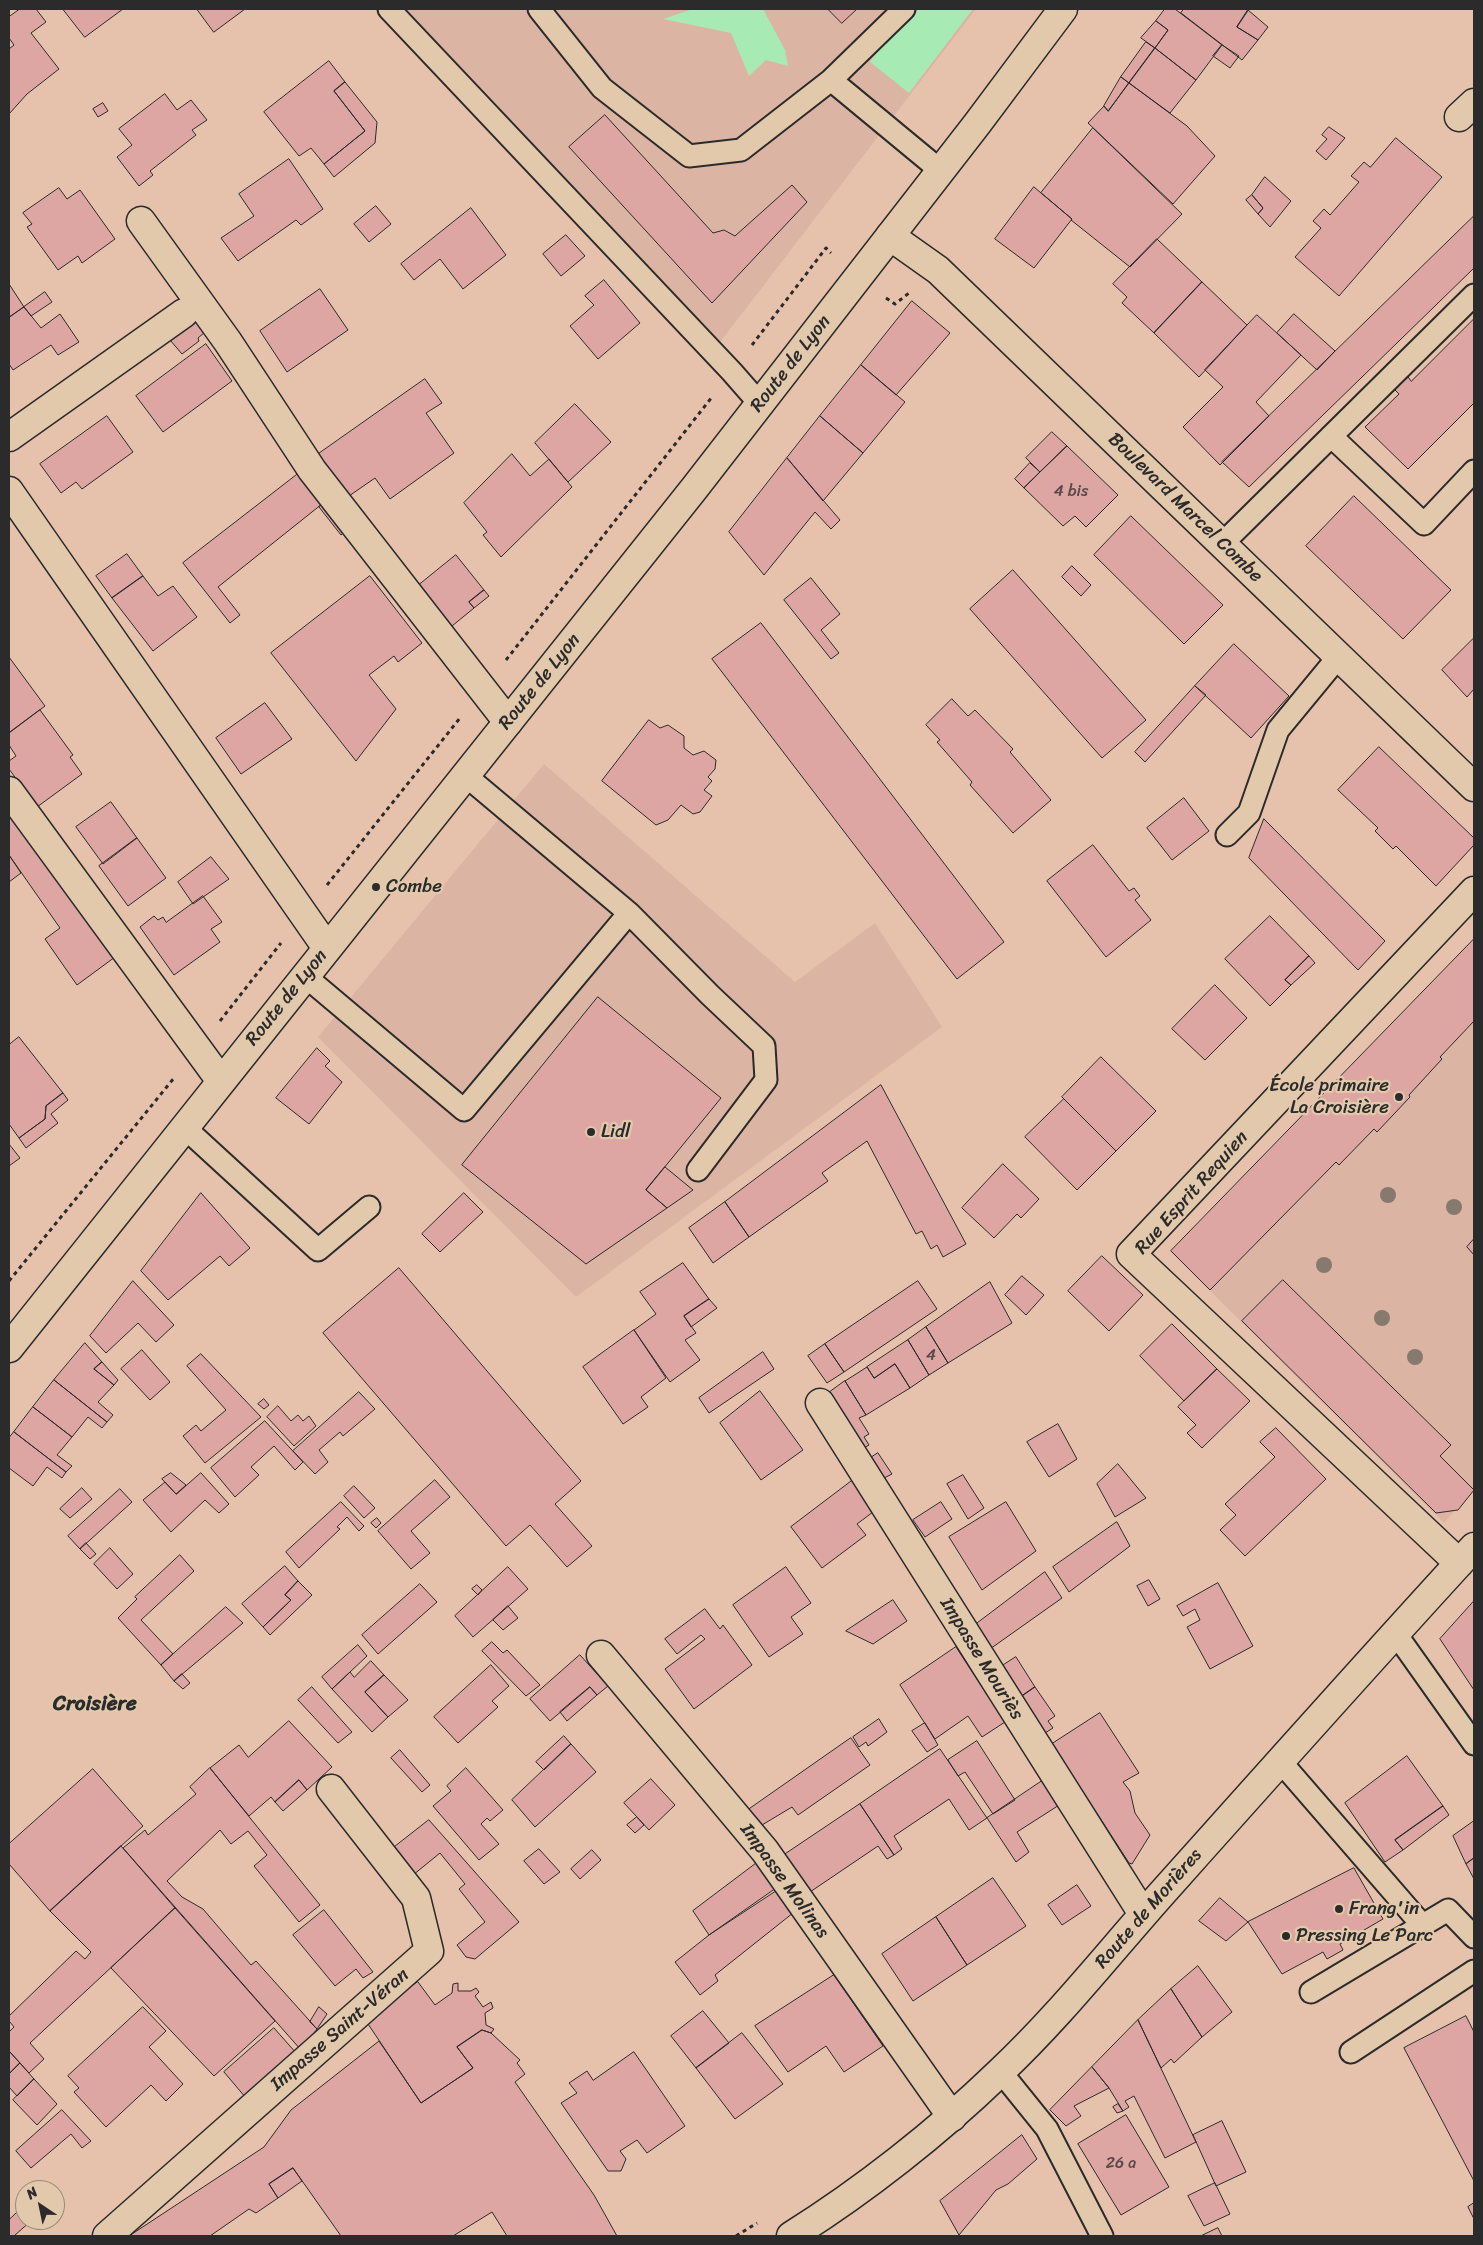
<!DOCTYPE html>
<html>
<head>
<meta charset="utf-8">
<style>
	body { margin:0 }
	#map { position:relative; width:1483px; height:2245px; overflow:hidden; background:#e6c2ac; font-family:Sriracha,sans-serif }
	canvas { display:block }
	.frame { position:absolute; inset:0; border:10px solid #2b2b2b; pointer-events:none }
	.north { position:absolute; left:15px; top:2180px; width:50px; height:50px; box-sizing:border-box; background:#e3c9ab; border:1px solid #998a78; border-radius:50%; rotate:326deg; font-size:14px; font-weight:700; line-height:20px; text-align:center; color:#2b2b2b }
	.north::after { content:''; display:block; margin:auto; width:18px; height:22px; background:#2b2b2b; clip-path:polygon(50% 0,100% 100%,50% 72%,0 100%) }
</style>
</head>
<body>
<div id="map">
<canvas width="1483" height="2245"></canvas>
<div class="frame"></div>
<div class="north">N</div>
</div>
<script>
const ctx = document.querySelector('canvas').getContext('2d');
ctx.lineJoin = 'round';
function fill(path, color) { ctx.fillStyle = color; ctx.fill(path, 'evenodd'); }
function stroke(path, color, width, dash) { ctx.strokeStyle = color; ctx.lineWidth = width; ctx.lineCap = dash ? 'butt' : 'round'; ctx.setLineDash(dash || []); ctx.stroke(path); }
function label(font, color, halo, rows, align = 'center') {
  ctx.font = font + ' Sriracha,sans-serif'; ctx.lineWidth = 4.5; ctx.setLineDash([]); ctx.textBaseline = 'middle'; ctx.strokeStyle = halo; ctx.fillStyle = color; for (const [text, x, y, turn = 0] of rows) {
    ctx.save(); ctx.translate(x, y); ctx.rotate((+turn || 0) * Math.PI / 180); ctx.textAlign = isNaN(turn) ? turn : align; if (halo) ctx.strokeText(text, 0, 0); ctx.fillText(text, 0, 0); ctx.restore();
  }
}
const built = new Path2D(`
	M404 9H976L714 350Z
	M544 764 795 982 875 923 942 1027 576 1297 318 1037Z
	M1474 942V1488L1444 1523 1171 1252Z`);
const green = new Path2D(`
	M693 9H763L785 50 788 66 766 60 749 76 731 33 663 19Z
	M919 9H973L909 93 870 62 883 43Z`);
const building = new Path2D(`
	M20 9H36L46 22 31 33 59 69 27 94 9 114V49L14 45 9 38V17Z
	M63 9H123L85 37Z
	M197 9H245L214 32Z
	M828 9H857L842 23Z
	M1165 9H1175L1222 45 1196 80 1155 48 1168 30 1156 21Z
	M1184 9H1249L1237 27 1258 40 1242 60 1181 13Z
	M1248 10 1268 27 1258 40 1237 27Z
	M1156 21 1168 30 1155 48 1141 38Z
	M1146 42 1155 48 1129 83 1121 77Z
	M1222 45 1239 56 1230 68 1213 56Z
	M1155 48 1196 80 1170 113 1129 83Z
	M329 61 345 82 334 91 365 131 324 164 311 148 299 156 264 112Z
	M1121 77 1129 83 1108 111 1104 106Z
	M345 82 377 122 375 143 334 177 324 164 365 131 334 91Z
	M1129 83 1187 126 1215 156 1173 204 1088 123 1104 106 1108 111Z
	M165 94 177 110 191 100 207 120 192 130 196 135 150 171 153 175 139 186 117 157 132 145 119 129Z
	M103 103 108 111 98 117 93 109Z
	M605 115 713 233 724 230 735 236 792 185 807 202 712 303 569 147Z
	M1329 127 1345 138 1326 160 1316 151 1327 139 1322 135Z
	M1093 128 1182 214 1130 267 1071 220 1072 219 1041 193Z
	M1396 138 1442 177 1339 296 1295 257 1321 228 1313 221 1324 209 1330 215 1359 182 1351 176 1364 162 1370 167Z
	M289 159 323 209 301 225 296 220 238 261 221 238 254 216 239 194Z
	M1265 177 1291 201 1270 227 1258 214 1263 208 1252 195Z
	M1034 187 1072 219 1034 268 995 239Z
	M59 188 67 199 80 190 115 239 82 263 78 256 58 270 27 227 32 224 23 213Z
	M1252 195 1263 208 1258 214 1246 200Z
	M376 206 391 224 369 242 354 224Z
	M471 208 506 255 463 289 440 259 414 280 401 264Z
	M1474 216V268L1249 487 1222 462Z
	M566 235 585 256 561 276 543 254Z
	M1157 239 1202 282 1154 333 1122 303 1127 297 1113 284Z
	M604 280 640 323 598 359 570 326 594 305 585 296Z
	M1202 282 1247 325 1199 377 1154 333Z
	M9 284 24 307 9 317Z
	M320 289 348 330 287 372 260 331Z
	M45 292 52 302 31 316 24 307Z
	M912 301 950 333 896 395 861 365Z
	M24 307 41 328 60 314 79 342 58 355 51 345 13 370 9 364V318Z
	M1294 314 1335 351 1317 370 1277 333Z
	M1257 315 1301 355 1256 402 1269 416 1220 465 1183 427 1223 387 1205 370Z
	M1474 319V403L1408 469 1365 427 1399 394 1392 387 1406 374 1411 381Z
	M197 321 205 332 198 338 199 341 182 354 170 340Z
	M206 344 232 381 163 432 136 396Z
	M861 365 905 402 863 453 820 416Z
	M425 379 442 403 426 413 454 453 390 499 375 478 349 496 317 455Z
	M575 404 611 442 568 482 535 443Z
	M107 416 133 452 82 489 76 482 61 493 40 464Z
	M820 416 863 453 823 501 787 458Z
	M1052 432 1067 446 1040 472 1026 458Z
	M1067 446 1118 495 1086 527 1075 516 1063 526 1024 488Z
	M512 454 530 476 549 459 572 487 501 557 483 535 487 532 464 503Z
	M787 458 840 520 831 529 815 512 764 575 729 532Z
	M1030 463 1040 472 1024 488 1015 479Z
	M303 470 327 500 218 587 240 615 230 623 183 563Z
	M1354 496 1451 590 1403 639 1306 546Z
	M327 500 349 528 341 535 319 507Z
	M1131 516 1223 605 1184 644 1094 555Z
	M127 554 143 576 112 598 96 576Z
	M456 555 484 590 469 602 474 608 452 626 419 585Z
	M1072 566 1091 585 1081 596 1062 577Z
	M1013 570 1146 720 1102 758 970 609Z
	M143 576 158 596 173 586 197 617 153 651 112 598Z
	M370 576 422 643 398 662 394 656 369 675 396 709 356 761 271 653Z
	M811 578 840 614 821 630 839 653 831 659 784 600Z
	M484 590 489 596 474 608 469 602Z
	M761 623 1004 942 957 979 712 659Z
	M1474 638V689L1467 697 1442 670Z
	M1234 644 1289 696 1251 738 1195 686Z
	M9 657 45 706 9 733Z
	M1195 686 1206 695 1145 762 1135 752Z
	M952 699 968 716 975 710 1013 749 1010 752 1051 800 1013 833 970 785 972 782 937 742 940 740 926 725Z
	M265 703 292 739 241 774 216 738Z
	M40 710 73 755 70 757 82 774 37 807 9 769V761L16 756 9 745V733Z
	M649 720 660 728 668 725 684 736V748L693 755 704 751 716 760 715 769 708 777 712 781 704 790 712 796 700 812 693 814 681 805 668 820 656 825 602 781Z
	M1379 747 1474 838V845L1436 886 1396 846 1393 849 1375 831 1378 828 1338 790Z
	M1184 798 1209 831 1172 860 1147 828Z
	M111 802 137 838 103 864 76 827Z
	M9 811 115 957 77 985 45 939 60 928 9 855Z
	M1264 819 1385 941 1358 970 1249 858Z
	M137 838 166 878 128 906 99 866Z
	M1093 845 1129 891 1134 888 1140 896 1135 900 1151 920 1106 957 1047 881Z
	M9 855 21 873 9 882Z
	M211 857 229 879 193 904 178 882Z
	M203 896 222 922 211 929 220 942 174 975 140 927 154 916 158 920 163 917 166 922Z
	M1270 916 1309 956 1285 980 1291 985 1270 1006 1225 959Z
	M1474 939V1021L1440 1057 1442 1059 1409 1095 1410 1097 1377 1132 1374 1129 1339 1165 1336 1162 1210 1290 1171 1251Z
	M1309 956 1315 963 1291 985 1285 980Z
	M1215 985 1247 1018 1205 1060 1172 1029Z
	M598 997 721 1098 646 1190 667 1208 586 1264 462 1165Z
	M19 1037 63 1093 46 1106 45 1119 19 1138 9 1124V1045Z
	M317 1048 330 1061 325 1066 342 1082 309 1124 276 1098Z
	M1101 1057 1156 1111 1116 1151 1062 1097Z
	M881 1085 966 1244 943 1257 937 1245 931 1249 922 1231 916 1234 867 1141 822 1173 828 1181 749 1237 725 1202Z
	M63 1093 68 1100 51 1114 58 1123 26 1148 19 1138 45 1119 46 1106Z
	M1064 1099 1116 1151 1077 1190 1025 1137Z
	M9 1144 20 1158 9 1166Z
	M1003 1164 1039 1199 1021 1218 1017 1214 994 1238 962 1208Z
	M665 1167 693 1190 667 1208 646 1190Z
	M201 1193 250 1248 229 1266 220 1256 168 1300 141 1271Z
	M464 1193 483 1212 440 1252 422 1234Z
	M725 1202 749 1237 713 1263 689 1228Z
	M1474 1239V1255L1467 1247Z
	M1102 1256 1143 1295 1109 1331 1068 1291Z
	M683 1263 709 1299 684 1316 696 1333 685 1340 700 1360 670 1382 634 1330 656 1314 640 1292Z
	M399 1268 581 1481 555 1504 592 1546 567 1567 530 1525 506 1546 323 1333Z
	M1022 1276 1044 1295 1026 1315 1005 1295Z
	M1283 1280 1451 1445 1440 1456 1474 1490 1458 1510 1436 1513 1242 1321Z
	M133 1281 174 1325 156 1342 138 1323 106 1353 90 1336Z
	M918 1281 937 1309 844 1372 825 1344Z
	M990 1282 1012 1323 948 1363 926 1327Z
	M709 1299 717 1308 691 1327 684 1316Z
	M1172 1324 1217 1369 1184 1401 1140 1356Z
	M926 1327 948 1363 929 1375 908 1340Z
	M634 1330 666 1378 641 1397 648 1407 623 1424 583 1367Z
	M908 1340 929 1375 910 1388 895 1364 874 1378 867 1367Z
	M85 1343 102 1362 94 1369 114 1385 98 1402 113 1415 107 1422 54 1380Z
	M825 1344 844 1372 827 1383 808 1356Z
	M142 1350 170 1382 150 1400 121 1369Z
	M763 1352 774 1369 709 1413 699 1398Z
	M201 1354 261 1417 205 1463 183 1436 196 1425 201 1431 226 1410 187 1366Z
	M102 1362 118 1380 114 1385 94 1369Z
	M895 1364 910 1388 866 1415 845 1381 867 1367 874 1378Z
	M1217 1369 1250 1401 1202 1448 1187 1433 1196 1425 1178 1407Z
	M54 1380 107 1422 102 1428 88 1417 72 1437 33 1407Z
	M845 1381 866 1415 859 1418 869 1434 864 1437 869 1445 862 1449 827 1394Z
	M760 1391 803 1450 761 1480 720 1423Z
	M359 1392 375 1409 343 1436 340 1432 319 1450 328 1462 315 1474 293 1451Z
	M264 1399 269 1405 264 1409 258 1404Z
	M278 1406 291 1421 298 1415 303 1421 309 1416 316 1426 294 1446 267 1417Z
	M33 1407 72 1437 57 1455 72 1466 66 1472 14 1432Z
	M265 1421 303 1462 295 1470 274 1446 251 1467 259 1475 235 1497 211 1468Z
	M1058 1424 1077 1459 1049 1477 1027 1442Z
	M1276 1428 1326 1479 1245 1556 1220 1530 1236 1515 1225 1504 1275 1457 1260 1442Z
	M14 1432 66 1472 62 1478 47 1467 33 1486 9 1468V1438Z
	M878 1453 892 1474 882 1479 869 1459Z
	M1118 1464 1146 1498 1115 1517 1097 1484Z
	M171 1473 186 1485 176 1494 162 1479Z
	M201 1473 229 1504 219 1513 205 1500 171 1532 143 1500 165 1482 176 1494Z
	M963 1475 984 1508 968 1519 947 1484Z
	M857 1477 877 1509 857 1524 866 1535 822 1568 791 1527Z
	M435 1480 450 1497 411 1531 430 1553 411 1569 378 1531Z
	M354 1486 375 1508 364 1518 344 1496Z
	M82 1488 92 1499 70 1518 60 1509Z
	M120 1489 132 1502 80 1549 68 1536Z
	M341 1502 364 1526 359 1531 347 1517 337 1527 340 1529 299 1568 286 1552Z
	M941 1502 952 1519 925 1537 913 1520Z
	M1006 1502 1036 1551 982 1590 949 1537Z
	M377 1518 381 1523 376 1528 371 1523Z
	M1117 1522 1130 1546 1069 1592 1053 1567Z
	M86 1543 96 1554 90 1559 80 1549Z
	M110 1548 133 1574 117 1589 94 1564Z
	M180 1555 194 1571 141 1620 173 1654 161 1665 118 1618 137 1599 135 1597Z
	M285 1566 298 1581 285 1595 291 1600 263 1627 242 1604Z
	M508 1567 528 1589 473 1637 455 1616Z
	M786 1567 811 1603 791 1617 803 1634 769 1657 733 1605Z
	M1045 1572 1062 1598 990 1649 975 1625Z
	M1149 1580 1160 1599 1148 1606 1137 1586Z
	M298 1581 312 1595 270 1635 263 1627 291 1600 285 1595Z
	M1218 1583 1253 1646 1210 1669 1187 1627 1200 1620 1195 1609 1183 1616 1177 1606Z
	M420 1584 437 1602 378 1654 362 1635Z
	M477 1585 482 1590 478 1595 472 1589Z
	M893 1600 907 1621 873 1644 846 1631Z
	M1474 1601V1690L1440 1639Z
	M508 1606 518 1618 503 1630 493 1620Z
	M226 1607 243 1623 174 1681 161 1665Z
	M705 1609 720 1629 723 1625 752 1665 694 1709 665 1669 705 1639 701 1635 677 1654 665 1639Z
	M492 1642 503 1653 507 1650 540 1685 526 1696 482 1651Z
	M358 1645 367 1656 332 1689 322 1677Z
	M956 1647 1005 1722 982 1737 968 1716 935 1739 900 1685Z
	M580 1655 608 1686 597 1695 590 1687 550 1721 530 1699Z
	M1016 1657 1035 1687 1022 1696 1002 1666Z
	M371 1661 384 1675 365 1692 388 1717 372 1732 332 1689 350 1672 354 1677Z
	M491 1665 509 1686 492 1701 498 1707 458 1743 434 1717Z
	M182 1674 190 1683 183 1689 174 1681Z
	M384 1675 408 1700 388 1717 365 1692Z
	M312 1687 352 1732 338 1743 298 1700Z
	M590 1687 597 1695 567 1721 560 1712Z
	M1035 1687 1055 1716 1048 1721 1053 1728 1045 1733 1022 1696Z
	M1100 1713 1139 1773 1123 1782 1130 1791 1135 1813 1150 1835 1132 1864 1129 1863 1052 1744Z
	M879 1719 887 1732 868 1746 866 1742 859 1747 853 1737Z
	M289 1721 332 1767 307 1790 299 1780 275 1802 271 1797 249 1816 210 1768 239 1745 248 1757Z
	M925 1723 938 1745 927 1752 912 1731Z
	M564 1736 571 1744 544 1770 536 1762Z
	M851 1738 870 1765 798 1815 792 1807 762 1825 748 1810Z
	M977 1741 1015 1800 993 1814 965 1772 958 1776 948 1760Z
	M571 1744 596 1772 535 1827 512 1800Z
	M940 1749 987 1818 969 1830 949 1799 894 1836 902 1849 894 1855 860 1804Z
	M400 1750 430 1785 422 1792 391 1758Z
	M1407 1756 1443 1806 1395 1840 1403 1850 1385 1862 1345 1803Z
	M210 1768 320 1905 299 1922 254 1866 267 1855 248 1831 231 1844 220 1830 167 1881 182 1897 203 1909 251 1965 256 1961 317 2029 301 2050 123 1848 145 1830 148 1835 196 1794 190 1787Z
	M466 1768 503 1810 490 1821 487 1818 481 1824 499 1844 479 1860 433 1806 451 1791 447 1786Z
	M93 1769 143 1826 50 1911 9 1864V1844Z
	M1051 1775 1067 1800 1017 1832 1029 1852 1016 1862 987 1818Z
	M651 1779 675 1805 649 1830 624 1803Z
	M299 1780 307 1790 283 1811 275 1802Z
	M860 1804 894 1855 887 1859 878 1846 810 1892 784 1855Z
	M1443 1806 1449 1815 1403 1850 1395 1840Z
	M637 1817 644 1825 635 1833 627 1825Z
	M429 1820 519 1922 475 1959 466 1957 457 1945 485 1922 459 1889 465 1884 440 1853 413 1875 392 1849Z
	M1474 1821V1858L1466 1864 1453 1836Z
	M121 1846 175 1908 30 2043 44 2059 29 2073 9 2051V2032L14 2027 9 2021V2016L76 1951 85 1959 91 1952 50 1911Z
	M539 1849 560 1872 544 1884 524 1861Z
	M592 1850 601 1860 580 1879 571 1869Z
	M1474 1858V1879L1466 1864Z
	M758 1862 776 1888 709 1935 693 1911Z
	M1354 1868 1383 1919 1340 1944 1343 1950 1327 1959 1323 1952 1282 1974 1248 1922Z
	M993 1878 1026 1926 967 1965 936 1917Z
	M1077 1885 1091 1906 1062 1925 1048 1905Z
	M778 1890 793 1913 715 1975 718 1981 700 1995 675 1962 709 1935Z
	M1220 1898 1248 1922 1226 1941 1199 1921Z
	M175 1908 275 2021 214 2076 111 1968Z
	M324 1910 373 1972 363 1978 356 1969 335 1986 293 1935Z
	M936 1917 967 1965 913 2001 882 1954Z
	M1198 1966 1232 2012 1202 2037 1171 1989Z
	M834 1975 883 2046 844 2072 826 2046 788 2072 755 2026Z
	M418 1982 435 2005 452 1993 453 1984 458 1983V1991H471L476 1988 479 1992 475 1996 483 2007 491 2002 493 2008 485 2013 486 2025 494 2029 491 2033 482 2030 457 2047 473 2068 421 2103 364 2018Z
	M1171 1989 1202 2037 1174 2063 1171 2059 1161 2068 1138 2020Z
	M143 2007 166 2031 149 2047 183 2084 166 2101 151 2085 106 2127 74 2092 79 2088 68 2076Z
	M319 2007 327 2014 317 2029 310 2022Z
	M703 2011 729 2043 696 2068 671 2036Z
	M1466 2016 1474 2032V2181L1404 2048Z
	M1138 2020 1196 2142 1165 2158 1134 2096 1125 2101 1129 2107 1123 2111 1109 2088 1092 2067Z
	M274 2028 297 2054 246 2098 224 2072Z
	M482 2030 491 2033 520 2060 517 2063 525 2074 515 2082 594 2195 617 2236H507L492 2212 453 2236H341L293 2168 269 2184 278 2198 256 2213 249 2209 210 2236H129L264 2147 291 2110 379 2041 421 2103 473 2068 457 2047Z
	M742 2033 783 2084 735 2119 696 2068Z
	M9 2051 20 2063 9 2074Z
	M634 2052 685 2126 647 2153 637 2140 620 2151 626 2159 621 2171H608L561 2103 577 2093 569 2083 587 2071 593 2080Z
	M20 2063 34 2079 17 2096 9 2087V2074Z
	M1092 2067 1109 2088 1074 2106 1081 2116 1066 2126 1050 2110Z
	M34 2079 57 2104 37 2125 13 2100Z
	M1118 2104 1123 2111 1117 2113 1113 2107Z
	M62 2110 91 2141 82 2148 71 2134 31 2168 16 2151Z
	M1126 2115 1169 2187 1121 2215 1078 2144Z
	M1222 2121 1246 2172 1216 2186 1193 2135Z
	M1022 2135 1037 2159 1008 2184 996 2190 959 2235 940 2201Z
	M293 2168 302 2181 278 2198 269 2184Z
	M1215 2183 1230 2214 1204 2226 1188 2196Z
	M1474 2203V2219L1468 2207Z
	M25 2205V2220H32L14 2236H9V2220Z
	M1218 2228 1222 2236H1201Z`);
const path = new Path2D(`
	M886 298 895 304 909 293
	M752 345 826 248 831 253
	M506 660 712 397
	M327 885 460 718
	M220 1021 281 943
	M9 1281 174 1078
	M736 2236 757 2223`);
const lane = new Path2D(`
	M389 9 732 372 760 404
	M539 9 602 88 689 156 741 150 831 80 904 9
	M831 80 941 171
	M1331 436 1424 524 1474 471
	M1223 543 1474 295
	M1227 835 1249 813 1278 730 1339 656
	M629 913 710 995 764 1046 766 1080 698 1170
	M305 976 464 1110 629 913 465 775
	M184 1127 318 1250 369 1207
	M1396 1634 1474 1744
	M1280 1761 1423 1926
	M1311 1992 1448 1910 1474 1937
	M1351 2052 1474 1971
	M1001 2072 1047 2129 1102 2236`);
const street = new Path2D(`
	M1459 117 1474 103
	M141 221 228 342 312 470 508 722
	M890 236 938 270 1474 787
	M9 437 184 313
	M9 491 327 948
	M9 791 221 1081
	M820 1403 1143 1914
	M1459 1563 1131 1254 1474 891
	M601 1655 765 1851 952 2117
	M107 2236 429 1951 416 1898 331 1789`);
const secondary = new Path2D(`
	M791 2236C863 2191 938 2132 999 2073 1062 2014 1115 1945 1173 1881 1273 1769 1373 1657 1474 1547`);
const primary = new Path2D(`
	M9 1348 693 490 977 124 1063 9`);
const trees = [
	[1388,1195],
	[1454,1207],
	[1324,1265],
	[1382,1318],
	[1415,1357]
];
const markers = [
	[376,887,5,"#2b2b2b"],
	[1399,1097,5,"#2b2b2b"],
	[591,1132,5,"#2b2b2b"],
	[1339,1909,5,"#2b2b2b"],
	[1286,1936,5,"#2b2b2b"]
];
const numberNames = [
	["4 bis",1071,492],
	["4",931,1356],
	["26 a",1121,2164]
];
const streetNames = [
	["Route de Lyon",791,364,-52],
	["Boulevard Marcel Combe",1185,508,44],
	["Route de Lyon",540,682,-51],
	["Route de Lyon",287,998,-51],
	["Rue Esprit Requien",1192,1193,-48],
	["Impasse Mouriès",981,1659,58],
	["Impasse Molinas",784,1881,54],
	["Route de Morières",1149,1909,-49],
	["Impasse Saint-Véran",340,2030,-41]
];
const poiNames = [
	["Combe",386,887],
	["École primaire",1389,1086,"right"],
	["La Croisière",1389,1108,"right"],
	["Lidl",601,1132],
	["Frang'in",1349,1909],
	["Pressing Le Parc",1296,1936]
];
const quarterNames = [
	["Croisière",95,1705]
];
fill(built, '#dcb4a4');
fill(green, '#a8eab4');
fill(building, '#dda6a3');
stroke(building, '#2b2b2b', 1);
stroke(lane, '#2b2b2b', 25);
stroke(street, '#2b2b2b', 31);
stroke(secondary, '#2b2b2b', 31);
stroke(primary, '#2b2b2b', 31);
stroke(path, '#2b2b2b', 3, [4, 4]);
stroke(lane, '#e3c9ab', 21);
stroke(street, '#e3c9ab', 28);
stroke(secondary, '#e3c9ab', 28);
stroke(primary, '#e3c9ab', 28);
ctx.fillStyle = '#86796d';
for (const [x, y] of trees) { ctx.beginPath(); ctx.arc(x, y, 8, 0, 2 * Math.PI); ctx.fill(); }
for (const [x, y, r, color] of markers) { const dot = new Path2D(); dot.arc(x, y, r, 0, 2 * Math.PI); ctx.fillStyle = color; ctx.fill(dot); stroke(dot, '#e3c9ab', 2); }
label('16px', '#584a49', null, numberNames);
label('19px', '#2b2b2b', '#e3c9ab', streetNames);
label('19px', '#2b2b2b', '#e3c9ab', poiNames, 'left');
label('bold 21px', '#2b2b2b', '#e3c9ab', quarterNames);
</script>
</body>
</html>
